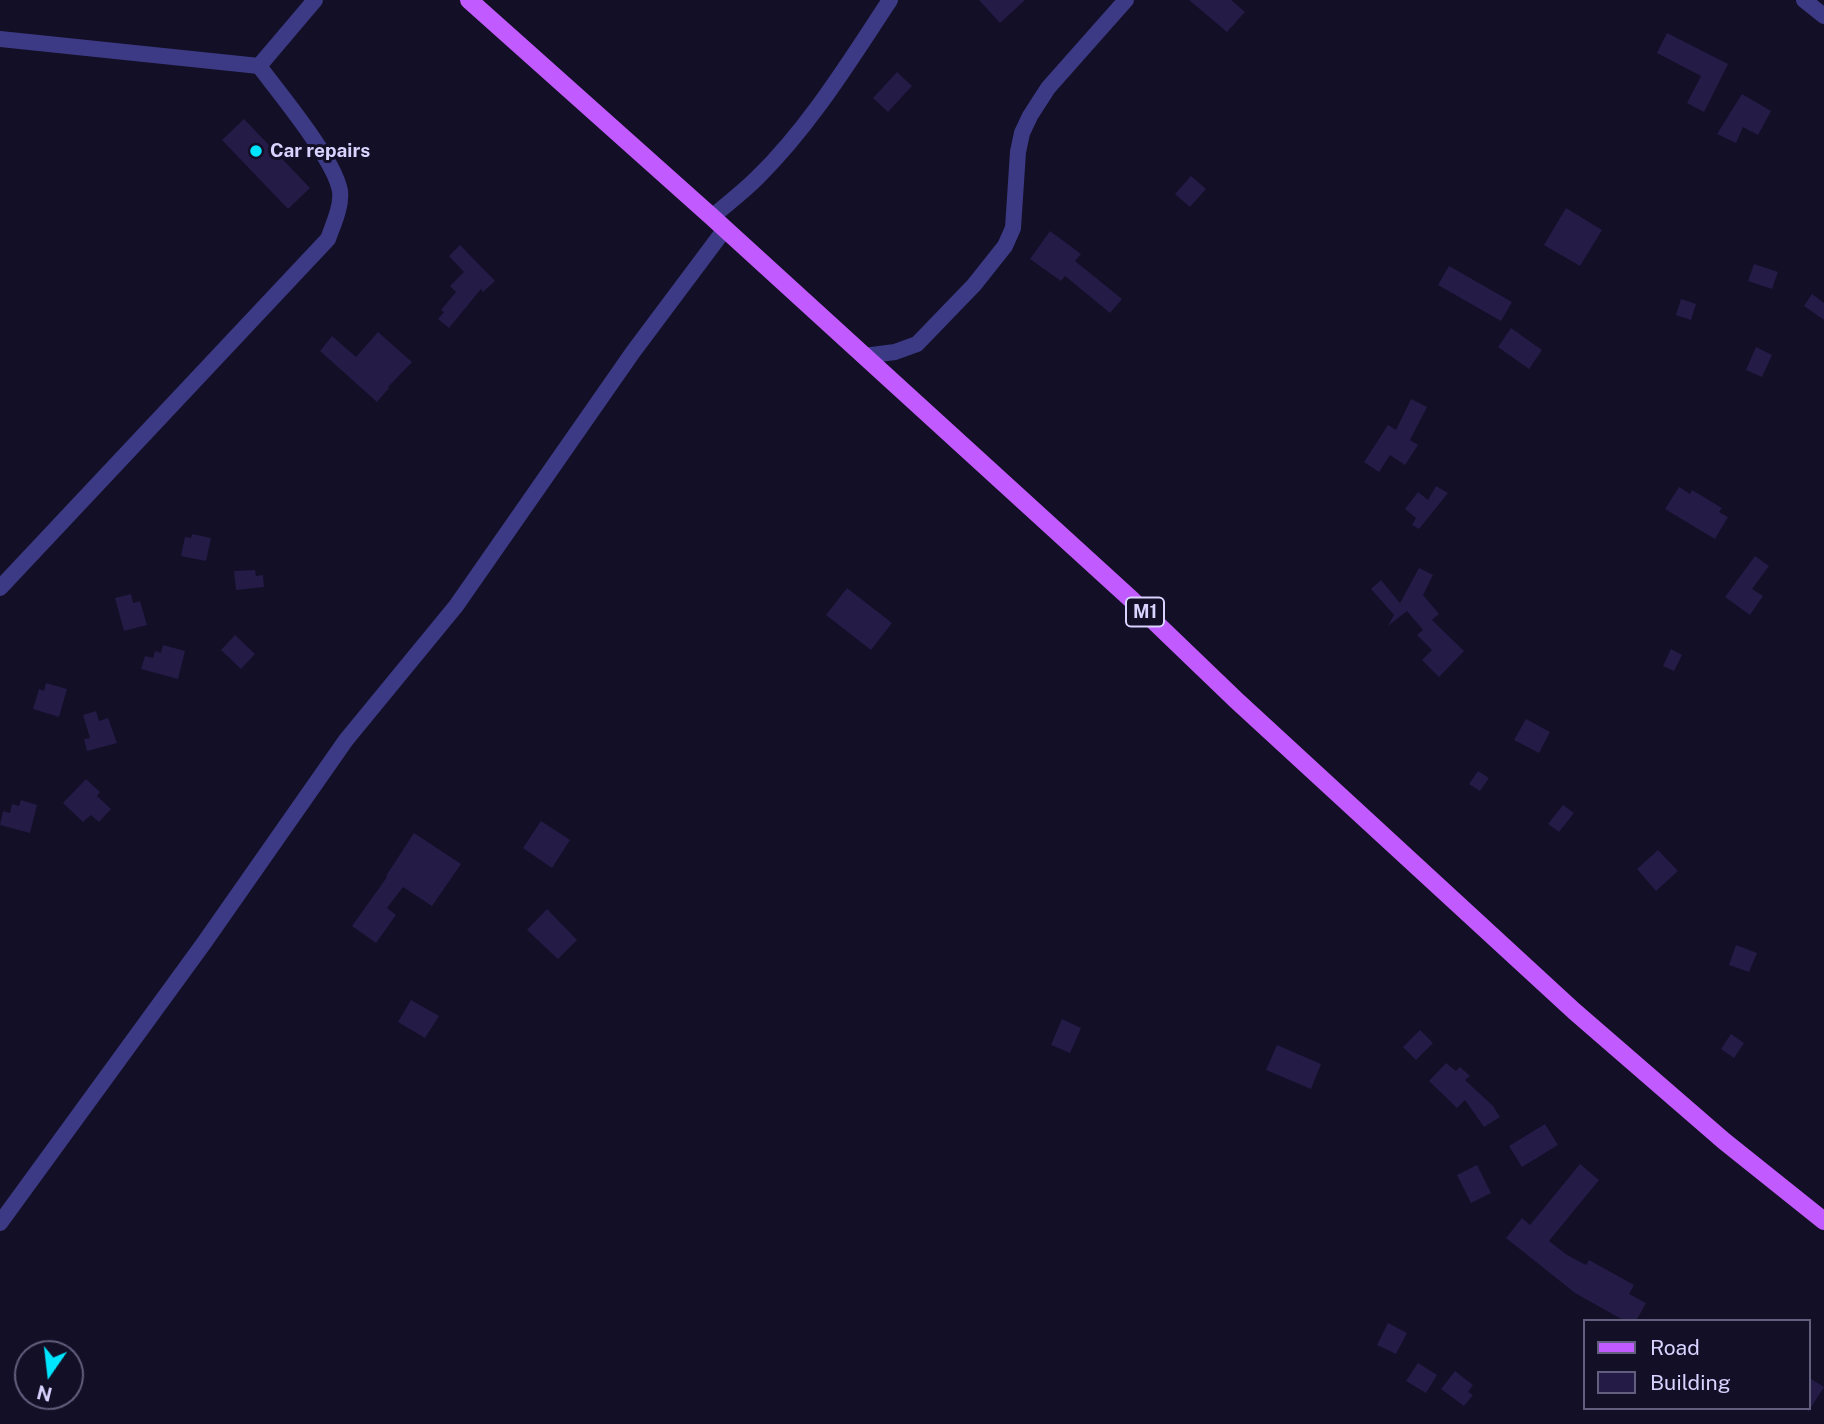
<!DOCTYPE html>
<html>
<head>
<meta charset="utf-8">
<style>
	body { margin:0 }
	#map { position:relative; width:1824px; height:1424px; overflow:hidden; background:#130f26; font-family:"Public Sans",sans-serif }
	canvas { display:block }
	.legend { position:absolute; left:1583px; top:1319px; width:228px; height:91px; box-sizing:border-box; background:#130f26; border:2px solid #625e7d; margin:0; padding:9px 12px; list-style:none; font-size:21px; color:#d9d4ff }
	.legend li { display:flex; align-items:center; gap:14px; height:35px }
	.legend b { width:35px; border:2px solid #625e7d }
	.north { position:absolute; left:14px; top:1340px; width:70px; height:70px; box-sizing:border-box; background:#130f26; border:2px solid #625e7d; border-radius:50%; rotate:194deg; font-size:19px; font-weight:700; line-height:28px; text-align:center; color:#d9d4ff }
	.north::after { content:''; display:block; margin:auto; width:24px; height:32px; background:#00e5ff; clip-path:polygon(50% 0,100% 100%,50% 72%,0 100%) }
</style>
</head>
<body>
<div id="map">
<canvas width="1824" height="1424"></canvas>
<ul class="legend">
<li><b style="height:9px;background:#c25bff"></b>Road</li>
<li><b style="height:19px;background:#241b47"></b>Building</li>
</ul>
<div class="north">N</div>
</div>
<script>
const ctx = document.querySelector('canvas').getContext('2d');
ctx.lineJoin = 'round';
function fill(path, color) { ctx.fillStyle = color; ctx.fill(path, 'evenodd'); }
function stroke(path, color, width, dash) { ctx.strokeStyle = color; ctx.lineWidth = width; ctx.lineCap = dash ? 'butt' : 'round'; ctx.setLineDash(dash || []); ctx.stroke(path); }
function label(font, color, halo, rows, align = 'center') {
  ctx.font = font + ' "Public Sans",sans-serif'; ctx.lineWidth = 6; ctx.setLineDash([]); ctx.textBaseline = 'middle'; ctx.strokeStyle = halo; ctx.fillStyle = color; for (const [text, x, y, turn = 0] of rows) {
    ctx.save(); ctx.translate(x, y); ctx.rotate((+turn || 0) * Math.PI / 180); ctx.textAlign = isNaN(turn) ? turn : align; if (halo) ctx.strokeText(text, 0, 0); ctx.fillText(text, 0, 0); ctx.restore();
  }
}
const building = new Path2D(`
	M979 0H1025L1000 23Z
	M1189 0H1231L1245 12 1227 32Z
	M1667 33 1728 64 1704 112 1687 103 1701 76 1657 53Z
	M897 72 912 86 888 112 873 98Z
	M1742 94 1771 111 1758 135 1743 127 1736 143 1717 134Z
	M244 119 310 188 288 209 222 140Z
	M1191 176 1206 189 1190 207 1175 194Z
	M1566 208 1602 230 1580 266 1544 245Z
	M1050 231 1081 254 1075 261 1122 299 1110 313 1065 276 1061 281 1030 259Z
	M460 245 495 281 483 292 481 289 449 328 438 319 444 312 441 310 456 292 450 286 464 272 449 256Z
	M1754 264 1778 272 1772 289 1748 281Z
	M1449 266 1512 302 1501 321 1438 285Z
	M1812 294 1824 303V320L1804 306Z
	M1681 299 1696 304 1691 320 1676 315Z
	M1511 328 1542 350 1529 369 1498 347Z
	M378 332 412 362 388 387 389 388 377 402 320 351 332 336 356 357Z
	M1756 347 1772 355 1762 377 1746 370Z
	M1411 399 1427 407 1410 440 1418 445 1405 465 1390 455 1379 472 1364 462 1388 425 1396 430Z
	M1436 486 1448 493 1419 529 1412 525 1416 518 1405 509 1418 492 1428 500Z
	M1679 487 1690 494 1692 490 1722 508 1719 512 1728 517 1715 539 1665 509Z
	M192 534 211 538 206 561 181 556 185 537 191 538Z
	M1755 556 1769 566 1752 589 1763 596 1750 615 1725 597Z
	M1419 568 1433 575 1423 595 1439 614 1432 620 1464 651 1439 677 1422 660 1432 650 1417 635 1423 630 1407 611 1388 626 1394 615 1371 589 1381 580 1400 603Z
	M255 570 256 576 263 575 264 587 236 590 234 571Z
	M847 588 892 623 871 650 826 615Z
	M131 594 133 603 140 601 147 625 124 631 115 598Z
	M235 635 255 654 241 669 221 650Z
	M163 645 185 651 178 679 141 669 145 656 153 658 155 651 161 653Z
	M1671 649 1682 655 1674 671 1663 666Z
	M46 683 67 689 59 717 33 709 39 689 44 691Z
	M96 711 99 721 108 718 117 743 87 751 84 739 90 738 83 715Z
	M1526 719 1550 732 1539 753 1514 740Z
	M1478 771 1489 778 1480 791 1469 784Z
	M86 779 100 792 97 796 111 809 99 822 91 815 83 822 63 803Z
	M21 800 37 805 30 833 0 825 3 811 10 813 12 804 19 806Z
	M1563 805 1574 813 1559 832 1548 824Z
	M541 821 570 840 552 868 523 848Z
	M414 833 461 864 432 906 403 887 387 908 396 915 376 943 352 926 387 877 386 876Z
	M1658 850 1678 871 1656 891 1637 869Z
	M547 909 577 940 558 959 527 930Z
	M1736 945 1757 953 1749 972 1729 965Z
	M411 1000 439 1016 425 1038 398 1022Z
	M1062 1019 1081 1028 1070 1053 1051 1045Z
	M1420 1030 1433 1043 1416 1060 1403 1047Z
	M1731 1034 1744 1043 1734 1058 1721 1049Z
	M1277 1045 1321 1064 1311 1089 1266 1070Z
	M1446 1063 1456 1071 1460 1067 1470 1076 1465 1080 1493 1106 1500 1117 1484 1127 1465 1100 1457 1108 1429 1081Z
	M1545 1124 1558 1145 1522 1167 1509 1146Z
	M1580 1164 1599 1180 1549 1241 1567 1255 1586 1265 1589 1260 1634 1285 1629 1294 1646 1303 1636 1321H1625L1575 1293 1506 1238 1522 1218 1530 1225Z
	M1477 1165 1491 1193 1471 1203 1457 1175Z
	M1388 1323 1407 1333 1396 1354 1377 1345Z
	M1418 1363 1437 1375 1426 1393 1406 1381Z
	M1455 1371 1473 1385 1468 1392 1473 1395 1464 1406 1441 1389Z
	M1808 1377 1824 1387 1808 1412Z`);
const street = new Path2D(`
	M1804 0 1824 16
	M0 39 259 66
	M712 217C727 204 743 192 757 178 810 126 849 62 890 0
	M864 356 895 352 917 344 974 285 1005 246 1013 228 1018 152 1022 133 1030 116 1048 88 1126 0
	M0 588 328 239C333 225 342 206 340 191 335 160 280 94 259 66L315 0
	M0 1223 204 943 346 740 456 606 633 352 725 229`);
const primary = new Path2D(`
	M469 0 712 217 1132 600 1236 700 1574 1011 1724 1141 1824 1221`);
const markers = [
	[256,151,7,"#00e5ff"]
];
const shields = [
	[1145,612,38]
];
const shieldNames = [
	["M1",1145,612]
];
const poiNames = [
	["Car repairs",270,151]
];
fill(building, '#241b47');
stroke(street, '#3d3a85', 16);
stroke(primary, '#c25bff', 18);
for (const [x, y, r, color] of markers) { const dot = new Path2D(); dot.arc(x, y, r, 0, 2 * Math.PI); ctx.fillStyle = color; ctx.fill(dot); stroke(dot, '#130f26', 2.5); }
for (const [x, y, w] of shields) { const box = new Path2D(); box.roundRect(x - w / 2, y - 14.5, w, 29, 5); ctx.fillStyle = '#130f26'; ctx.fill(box); stroke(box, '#d9d4ff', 2); }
label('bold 18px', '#d9d4ff', null, shieldNames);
label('bold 19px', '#d9d4ff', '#130f26', poiNames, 'left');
</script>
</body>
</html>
